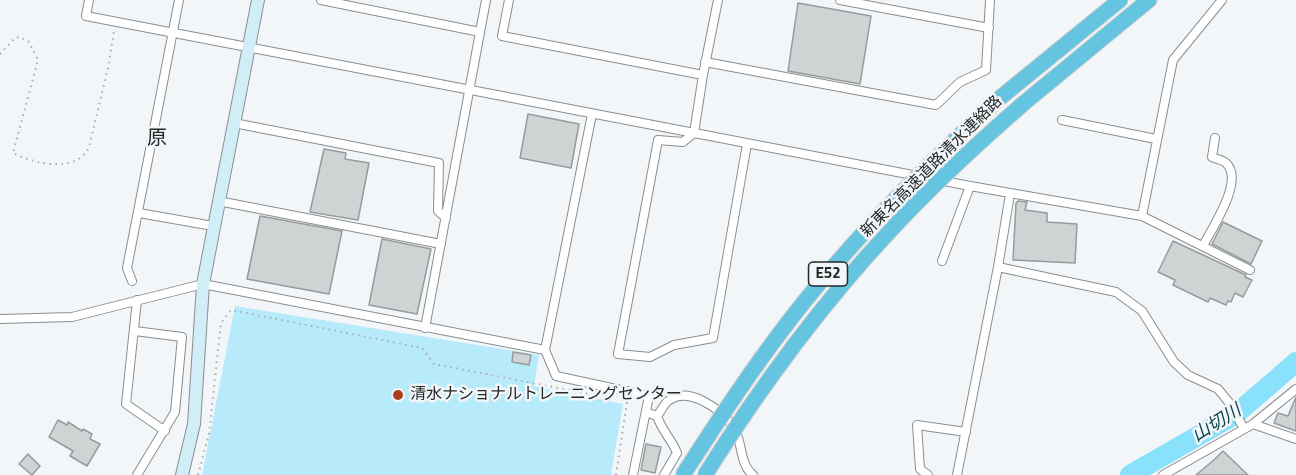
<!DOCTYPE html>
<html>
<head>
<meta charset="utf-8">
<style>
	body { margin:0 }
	canvas { display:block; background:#f2f6f8 }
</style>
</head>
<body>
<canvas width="1296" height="475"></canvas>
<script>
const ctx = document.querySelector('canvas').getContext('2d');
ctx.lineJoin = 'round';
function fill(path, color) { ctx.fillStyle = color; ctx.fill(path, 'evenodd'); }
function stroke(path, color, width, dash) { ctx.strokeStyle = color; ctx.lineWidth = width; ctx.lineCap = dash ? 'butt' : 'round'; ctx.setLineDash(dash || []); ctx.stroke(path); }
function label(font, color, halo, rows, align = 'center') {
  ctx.font = font + ' "Titillium Web","Noto Sans JP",sans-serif'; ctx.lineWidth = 5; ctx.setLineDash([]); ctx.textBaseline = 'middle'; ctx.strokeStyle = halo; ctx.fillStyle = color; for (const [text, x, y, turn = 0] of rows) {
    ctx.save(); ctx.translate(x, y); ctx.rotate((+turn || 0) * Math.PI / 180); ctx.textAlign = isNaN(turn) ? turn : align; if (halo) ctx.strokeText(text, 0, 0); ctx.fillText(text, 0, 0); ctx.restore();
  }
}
const green = new Path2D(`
	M235 306 539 355 534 386 623 404 611 475H202Z`);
const river = new Path2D(`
	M1130 475 1236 414 1296 362`);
const building = new Path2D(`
	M798 3 871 16 860 84 788 71Z
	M528 114 579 124 571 168 520 158Z
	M324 149 346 153 345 159 369 163 358 220 310 212Z
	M1018 201 1027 202 1025 210 1047 213V222L1077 224 1075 263 1013 260 1016 203Z
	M260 216 342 231 329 294 247 279Z
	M1223 222 1262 241 1251 264 1212 244Z
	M382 239 431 249 417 314 369 305Z
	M1173 241 1246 275 1245 277 1252 280 1243 297 1235 293 1231 302 1228 301 1226 305 1210 298 1208 302 1173 285 1175 280 1158 272Z
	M513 352 531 355 529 365 512 362Z
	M1296 397V431L1274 423 1278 413 1288 416Z
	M58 420 67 425 68 422 82 431 83 429 92 434 90 439 100 444 87 466 70 456 73 451 49 437Z
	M646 444 661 447 655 473 641 470Z
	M1223 451 1248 475H1196L1215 459Z
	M28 454 40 466 32 475 19 464Z`);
const path = new Path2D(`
	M0 54 15 38 20 37 29 42 38 60 13 153C35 164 76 174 89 147L108 68 114 31
	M198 475 209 434 221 323 231 310 422 348 434 364 610 398
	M616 475 627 402`);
const street = new Path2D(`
	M89 0 86 16 970 186 1142 216 1250 270
	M321 0 480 32
	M509 0 502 36 703 75
	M718 0 703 75 694 133 683 142 658 140 618 354 650 357 674 345 713 338 747 144
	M840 0 989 28
	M705 62 936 105 960 82 986 70 990 0
	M592 114 545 350 556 376 649 396 633 475
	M1062 120 1156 139
	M234 123 439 163 438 211 446 218
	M1010 194 998 267 1116 292 1142 311 1174 362 1188 375 1218 389 1231 405 1244 429
	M218 201 441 244
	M139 213 213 226
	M1142 216 1173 60 1222 0
	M1203 246C1212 228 1245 180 1226 163 1223 160 1216 159 1212 157L1215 138
	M942 261 970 186
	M132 281 127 268 179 0
	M137 300 126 404 165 431
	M0 319 72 317 203 284 545 350
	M425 328 486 0
	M135 331 182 337 175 412 137 475
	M646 412 657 416C661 411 664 404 668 401 688 385 720 409 732 425 744 441 738 463 753 475
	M657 416C663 433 671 438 677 453L664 475
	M1253 424 1296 439
	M928 475 920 469 917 425 966 432
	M957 475 998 267
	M1163 475 1253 424 1296 389`);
const secondary = new Path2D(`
	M182 475 194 424 203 284 258 0`);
const highway = new Path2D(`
	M1001 97 1120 0
	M1024 103 1149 0`);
const highwayBridge = new Path2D(`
	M683 475C715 425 747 376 783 329 847 244 923 168 1001 97
	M705 475C759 389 819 307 889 232 931 186 977 144 1024 103`);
const markers = [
	[398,395,6,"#a8411b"]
];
const shields = [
	[828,274,39]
];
const shieldNames = [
	["E52",828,274]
];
const streetNames = [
	["新東名高速道路清水連絡路",932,167,-45]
];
const poiNames = [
	["清水ナショナルトレーニングセンター",410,395]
];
const waterNames = [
	["山切川",1217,424,-32]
];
const quarterNames = [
	["原",157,139]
];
fill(green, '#b7ebfc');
stroke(river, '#89e1fb', 20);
fill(building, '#ced3d4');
stroke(building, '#979b9d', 1.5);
stroke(street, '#8a8e90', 10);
stroke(secondary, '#8a8e90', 14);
stroke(highway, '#cfd0d0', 17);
stroke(path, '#a8abac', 2, [1.5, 4.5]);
stroke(street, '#fff', 8);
stroke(secondary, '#d1edf6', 12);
stroke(highway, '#65c4e0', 15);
stroke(highwayBridge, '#cfd0d0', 17, []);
stroke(highwayBridge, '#65c4e0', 15);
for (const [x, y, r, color] of markers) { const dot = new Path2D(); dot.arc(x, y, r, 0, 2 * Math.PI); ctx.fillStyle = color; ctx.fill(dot); stroke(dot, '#f2f6f8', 2); }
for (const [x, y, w] of shields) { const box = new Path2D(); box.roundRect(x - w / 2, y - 12, w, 24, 4.5); ctx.fillStyle = '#f2f6f8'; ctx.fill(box); stroke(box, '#262828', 1.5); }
label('bold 15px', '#262828', null, shieldNames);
label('16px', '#262828', '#f2f6f8', streetNames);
label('16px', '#262828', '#f2f6f8', poiNames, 'left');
label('italic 18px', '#063e4b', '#f2f6f8', waterNames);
label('20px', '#262828', '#f2f6f8', quarterNames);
</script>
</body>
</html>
